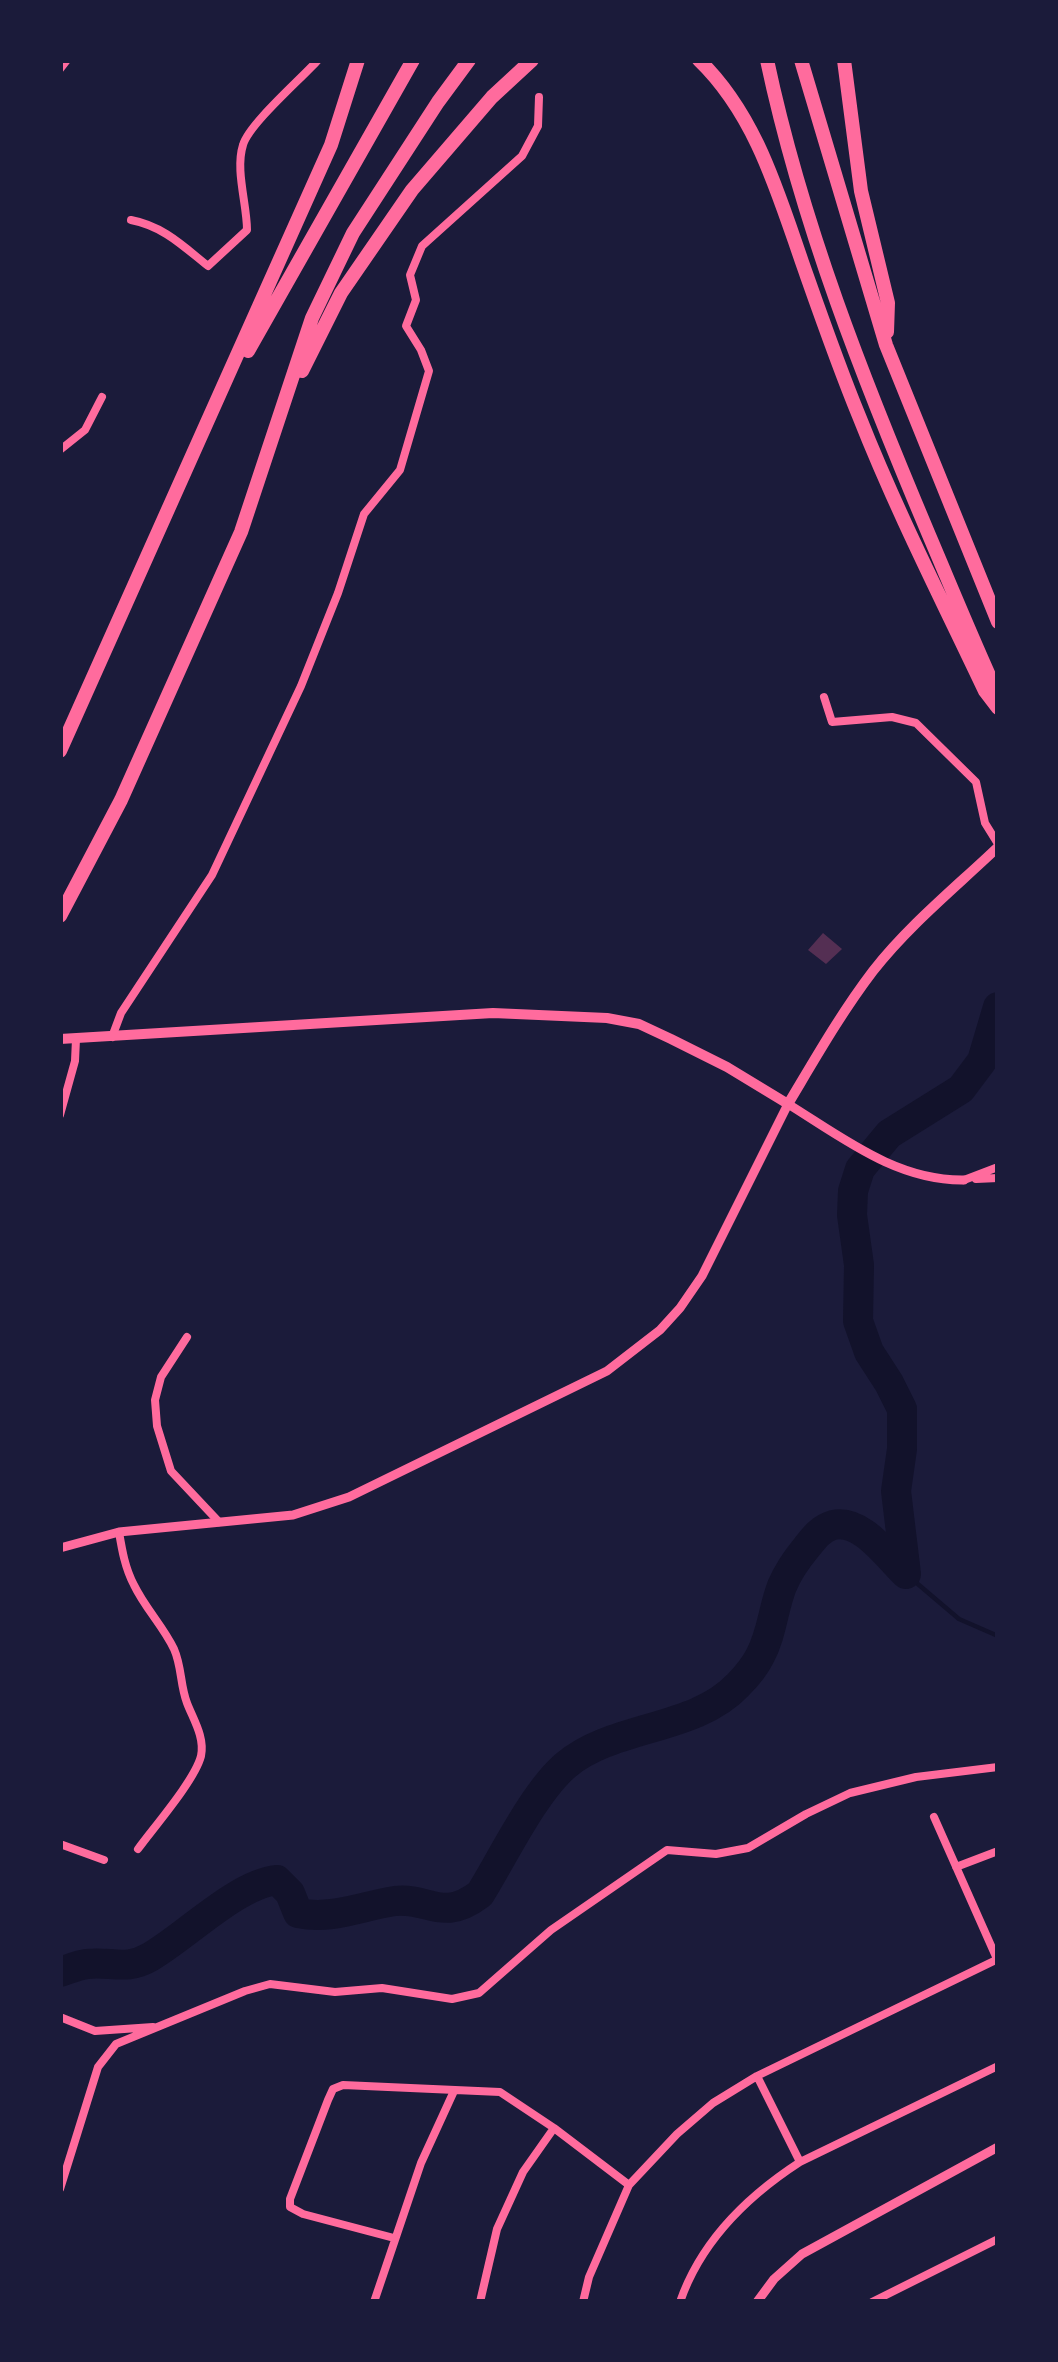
<!DOCTYPE html>
<html>
<head>
<meta charset="utf-8">
<style>
	body { margin:0 }
	#map { position:relative; width:1058px; height:2362px; overflow:hidden; background:#1b1b3a; font-family:"Source Serif 4",serif }
	canvas { display:block }
	.frame { position:absolute; inset:0; border:63px solid #1b1b3a; pointer-events:none }
</style>
</head>
<body>
<div id="map">
<canvas width="1058" height="2362"></canvas>
<div class="frame"></div>
</div>
<script>
const ctx = document.querySelector('canvas').getContext('2d');
ctx.lineJoin = 'round';
function stroke(path, color, width, dash) { ctx.strokeStyle = color; ctx.lineWidth = width; ctx.lineCap = dash ? 'butt' : 'round'; ctx.setLineDash(dash || []); ctx.stroke(path); }
function fill(path, color) { ctx.fillStyle = color; ctx.fill(path, 'evenodd'); }
const stream = new Path2D(`
	M906 1574 959 1619 998 1636`);
const river = new Path2D(`
	M906 1574 896 1491 902 1449V1409L889 1383 869 1352 858 1321 859 1265 852 1215 853 1191 860 1169 889 1134 961 1089 982 1061 998 1007
	M60 1972C69 1969 78 1965 87 1964 111 1961 126 1971 150 1957 185 1937 237 1884 277 1880L290 1893 298 1913C333 1920 361 1906 395 1901 429 1897 442 1923 480 1894 503 1857 534 1792 566 1765 613 1725 695 1731 738 1685 746 1677 755 1666 760 1656 772 1634 773 1609 782 1586 788 1572 796 1560 806 1548 814 1538 820 1529 833 1525 861 1518 887 1556 906 1574`);
const building = new Path2D(`
	M823 933 842 949 826 964 808 950Z`);
const minor = new Path2D(`
	M60 69 67 60
	M131 220C163 226 183 246 208 266L247 230C247 204 235 170 243 145 249 124 301 79 318 60
	M60 450 85 430 102 397
	M824 697 832 722 892 717 916 723 976 782 985 823 998 844
	M112 1037 121 1013 212 875 301 686 338 593 364 514 400 470 429 371 421 350 406 326 416 300 410 275 422 246 522 156 538 126 539 97
	M60 1115 75 1061 76 1039
	M976 1179 998 1178
	M964 1180 998 1167
	M187 1337 161 1377 155 1400 157 1426 171 1471 219 1522
	M119 1532C122 1550 125 1568 134 1585 145 1608 163 1626 174 1649 182 1667 180 1685 187 1703 193 1719 205 1737 201 1756 195 1780 154 1827 138 1849
	M934 1817 997 1959
	M60 1844 104 1860
	M956 1867 998 1851
	M60 2017 95 2031 153 2027
	M757 2076 800 2162
	M60 2189 98 2067 116 2044 245 1991 270 1984 335 1992 382 1988 452 1999 479 1993 551 1930 667 1850 716 1854 748 1848 806 1814 850 1793 916 1777 998 1767
	M394 2238 303 2214 290 2207V2199L328 2100 333 2089 343 2085 500 2092 554 2128 629 2185
	M374 2302 421 2163 454 2091
	M480 2302 497 2229 523 2172 554 2128
	M583 2302 589 2277 629 2185 677 2134 713 2103 757 2076 998 1959
	M680 2302C701 2241 746 2197 800 2162L998 2066
	M872 2302 998 2239`);
const tertiary = new Path2D(`
	M60 1548 119 1532 293 1515 349 1497 607 1371 660 1330 680 1308 702 1276 788 1104C843 1138 897 1181 964 1180
	M757 2302 774 2279 802 2254 998 2147`);
const secondary = new Path2D(`
	M60 1039 493 1013 607 1018 639 1024 671 1039 727 1067 788 1104C815 1059 841 1013 873 971 909 925 956 887 998 847`);
const motorway = new Path2D(`
	M699 60C755 114 777 190 802 262 820 313 838 365 859 416 896 510 942 600 985 691L998 708
	M767 60C802 225 864 381 929 535 952 589 974 643 998 695
	M801 60 886 345 998 622
	M844 60 861 191 888 303 887 332
	M248 351 413 60
	M302 371 341 293 412 190 492 97 532 60
	M60 751 331 145 358 60
	M60 916 121 800 241 532 312 318 353 233 438 102 469 60`);
stroke(stream, '#12122b', 4.5);
stroke(river, '#12122b', 30);
fill(building, '#542f53');
stroke(minor, '#ff6b9d', 8);
stroke(tertiary, '#ff6b9d', 9);
stroke(secondary, '#ff6b9d', 10);
stroke(motorway, '#ff6b9d', 14);
</script>
</body>
</html>
